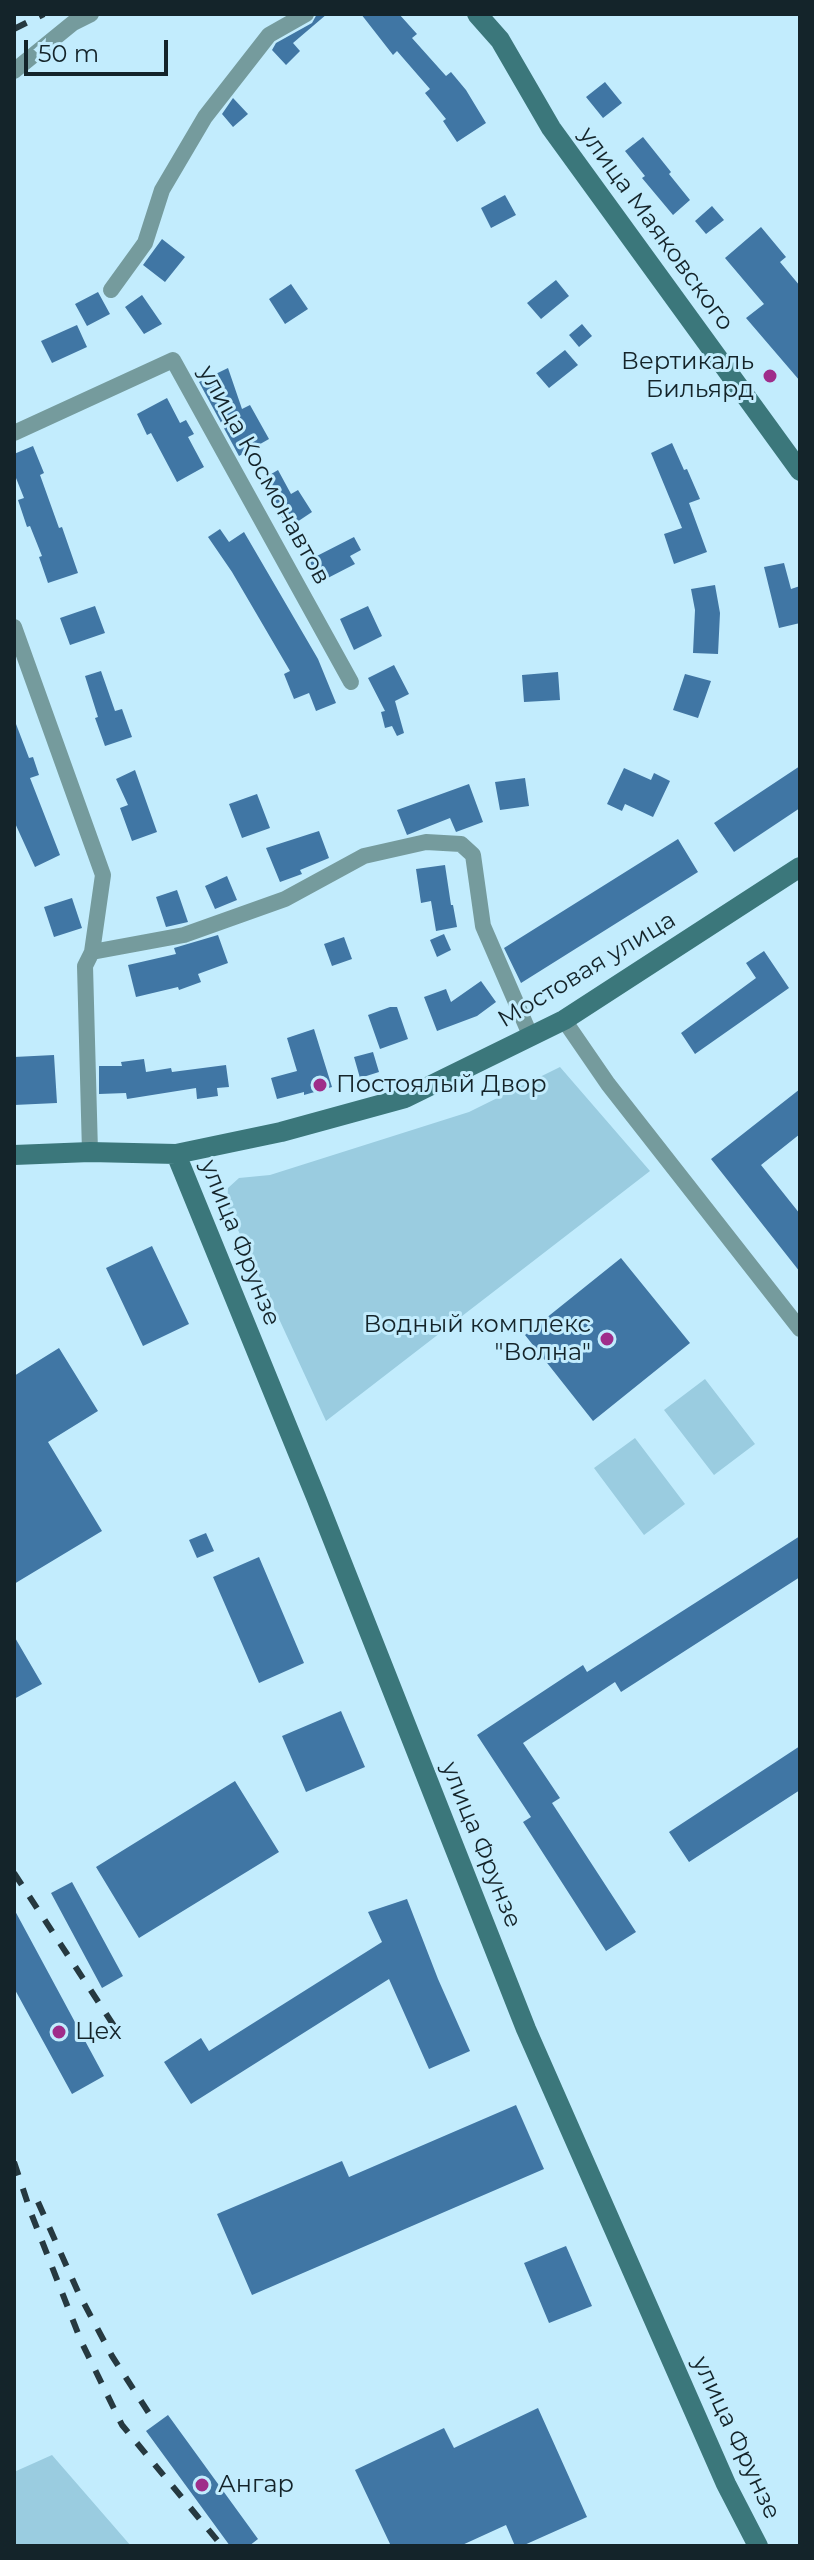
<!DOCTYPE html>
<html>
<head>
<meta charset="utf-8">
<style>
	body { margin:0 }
	#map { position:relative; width:814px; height:2560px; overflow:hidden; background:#c2ecfd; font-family:Montserrat,sans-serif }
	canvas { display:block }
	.frame { position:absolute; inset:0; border:16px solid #14242a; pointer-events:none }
	.scale { position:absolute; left:24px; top:40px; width:144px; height:36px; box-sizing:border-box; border:4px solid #14242a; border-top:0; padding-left:10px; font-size:24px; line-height:28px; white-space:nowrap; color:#14242a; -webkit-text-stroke:6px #c2ecfd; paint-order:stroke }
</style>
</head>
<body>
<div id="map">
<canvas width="814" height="2560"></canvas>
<div class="frame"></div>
<div class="scale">50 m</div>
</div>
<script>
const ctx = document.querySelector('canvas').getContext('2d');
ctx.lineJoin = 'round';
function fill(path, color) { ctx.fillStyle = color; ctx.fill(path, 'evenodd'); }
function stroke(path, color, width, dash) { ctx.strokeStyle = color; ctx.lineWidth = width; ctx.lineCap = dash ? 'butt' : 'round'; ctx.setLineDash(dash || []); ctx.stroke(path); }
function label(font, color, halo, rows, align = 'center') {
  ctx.font = font + ' Montserrat,sans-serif'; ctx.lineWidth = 6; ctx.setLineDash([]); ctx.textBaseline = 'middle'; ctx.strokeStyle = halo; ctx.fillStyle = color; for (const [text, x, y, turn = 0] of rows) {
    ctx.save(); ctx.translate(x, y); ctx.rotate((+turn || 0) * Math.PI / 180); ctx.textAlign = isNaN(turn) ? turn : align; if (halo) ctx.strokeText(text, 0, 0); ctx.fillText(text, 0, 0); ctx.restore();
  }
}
const green = new Path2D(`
	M560 1067 650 1171 326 1421 227 1206 228 1188 239 1178 270 1175 469 1112Z
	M705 1379 755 1444 714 1475 664 1410Z
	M635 1438 685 1504 644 1535 594 1468Z
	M52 2455 131 2546H14V2472Z`);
const building = new Path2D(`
	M317 14H327L293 43 300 51 286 65 272 50 276 43 312 23Z
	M361 14H399L417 34 412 38 446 76 451 72 466 90 486 123 457 142 443 121 446 119 425 93 430 89 397 51 393 55Z
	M605 82 622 103 603 118 586 97Z
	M233 98 248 114 233 127 222 114Z
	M643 137 671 172 669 174 690 200 673 215 642 178 645 176 625 151Z
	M505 195 516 215 491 228 481 208Z
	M712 206 724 220 706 234 695 221Z
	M761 227 786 257 780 262 800 286V381L746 318 764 304 725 258Z
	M162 239 185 257 165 282 143 265Z
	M556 280 569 296 541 319 527 303Z
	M291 284 308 309 285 324 269 299Z
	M98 292 110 314 87 326 75 304Z
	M142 295 162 324 144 334 125 307Z
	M582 324 592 336 579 347 569 335Z
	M77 325 87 347 52 363 41 341Z
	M565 350 578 365 549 388 536 373Z
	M228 368 242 409 250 405 269 439 239 456 199 382Z
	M167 398 180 423 186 420 194 434 188 437 204 467 177 482 151 433 147 435 137 414Z
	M672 443 684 470 687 469 700 499 689 503 707 552 674 564 664 534 682 528 651 453Z
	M33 446 44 473 40 475 59 528 62 527 78 573 48 583 39 557 42 556 30 526 27 527 18 500 24 498 14 473V454Z
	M278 470 291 494 298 490 312 512 288 528 261 480Z
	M220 529 229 542 244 532 318 659 336 703 316 711 309 693 294 699 284 674 290 671 232 572 208 537Z
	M354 537 361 550 350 556 355 564 320 582 309 560Z
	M784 563 791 589 800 586V623L779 628 764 567Z
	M715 585 720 613 718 654 693 653 695 610 691 589Z
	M95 606 105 633 70 645 60 618Z
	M368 606 382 636 354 650 340 619Z
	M394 665 409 694 395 701 404 733 397 736 392 726 385 728 381 712 385 711 368 678Z
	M101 671 115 711 122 709 132 737 105 746 95 718 98 717 85 676Z
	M558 672 560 700 524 702 522 675Z
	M685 674 711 681 698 718 673 710Z
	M14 724H16L29 758 33 757 39 775 30 778 60 855 35 867 14 821Z
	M800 766V808L734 852 714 823Z
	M624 768 651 780 654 773 670 781 653 817 625 804 622 811 607 804Z
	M135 770 157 832 132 841 120 808 128 805 116 779Z
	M525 778 529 806 500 810 495 782Z
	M469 784 483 822 456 832 450 818 407 835 397 810Z
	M257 794 270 828 242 838 229 804Z
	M319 831 329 858 300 870 302 874 280 882 266 848Z
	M678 839 698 872 521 983 504 948Z
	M445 865 451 905H453L457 927 436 931 431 901 421 903 416 869Z
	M227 876 237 900 215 909 205 886Z
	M177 890 188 922 166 927 156 897Z
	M72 898 82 928 54 937 44 907Z
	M444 934 451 950 437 957 430 940Z
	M218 935 228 963 198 974 201 982 179 990 178 987 136 997 128 965 176 954 174 948Z
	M344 937 352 959 332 966 324 944Z
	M764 951 789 988 695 1054 681 1033 756 978 746 963Z
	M481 981 496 1002 477 1016 437 1031 424 997 446 989 451 1002Z
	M390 1007H397L408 1039 380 1049 368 1015Z
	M314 1029 332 1087 304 1095V1092L277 1099 271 1078 297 1071 287 1038Z
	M373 1052 379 1072 360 1078 354 1057Z
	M54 1055 57 1103 14 1105V1057Z
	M144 1059 146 1072 171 1068 172 1072 226 1065 229 1087 217 1088 218 1096 197 1099 196 1088 127 1099 126 1093 99 1094V1066H122L121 1062Z
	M800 1089V1134L761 1165 800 1214V1272L711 1159Z
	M152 1246 189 1324 143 1346 106 1268Z
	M621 1258 690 1343 593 1421 525 1335Z
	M59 1348 98 1411 48 1442 102 1531 14 1584V1376Z
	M206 1533 214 1551 197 1558 189 1540Z
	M800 1536V1577L621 1692 615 1682 523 1743 560 1798 552 1803 636 1932 606 1951 523 1822 531 1817 477 1735 583 1665 587 1672Z
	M259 1557 304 1663 259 1683 213 1577Z
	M14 1636 42 1684 14 1699Z
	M341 1711 365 1767 306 1792 282 1736Z
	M800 1746V1790L689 1862 669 1832Z
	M235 1781 279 1852 139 1938 96 1867Z
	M72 1882 123 1976 102 1988 51 1893Z
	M407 1899 438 1979 470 2051 429 2069 389 1979 191 2104 164 2062 201 2038 209 2051 382 1942 368 1912Z
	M14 1909 104 2076 72 2094 14 1988Z
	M516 2105 544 2169 252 2295 217 2214 342 2161 349 2177Z
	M566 2246 592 2306 549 2323 524 2263Z
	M538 2408 587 2517 522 2546H515L506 2525 460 2546H391L355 2470 444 2428 454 2448Z
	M168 2415 258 2539 249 2546H230L146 2431Z`);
const street = new Path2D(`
	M14 71 73 23 91 14
	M111 290 145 243 162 190 205 117 269 35 306 14
	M14 433 173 360 351 682
	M14 627 103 875 92 952 85 966 90 1152
	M92 952 184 935 285 899 364 856 426 842 461 844 473 855 483 926 531 1037
	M564 1020 608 1084 800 1329`);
const secondary = new Path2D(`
	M477 14 500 40 551 128 800 471
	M176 1154 316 1497 526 2029 726 2484 758 2546
	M14 1155 90 1152 176 1154 281 1132 405 1098 564 1020 800 867`);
const rail = new Path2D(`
	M14 29 44 14
	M14 1873 120 2035
	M14 2162 31 2213 81 2341 122 2425 222 2546
	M38 2202 79 2294 112 2356 156 2424`);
const markers = [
	[770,376,8,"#9f2d8a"],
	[320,1085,8,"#9f2d8a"],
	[607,1339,8,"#9f2d8a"],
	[59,2032,8,"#9f2d8a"],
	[202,2485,8,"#9f2d8a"]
];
const streetNames = [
	["улица Маяковского",656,229,54],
	["улица Космонавтов",264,475,61],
	["Мостовая улица",587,970,-31],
	["улица Фрунзе",240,1243,68],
	["улица Фрунзе",481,1845,68],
	["улица Фрунзе",736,2438,65]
];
const poiNames = [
	["Вертикаль",754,362,"right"],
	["Бильярд",754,390,"right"],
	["Постоялый Двор",336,1085],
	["Водный комплекс",591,1325,"right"],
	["\"Волна\"",591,1353,"right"],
	["Цех",75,2032],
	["Ангар",218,2485]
];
fill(green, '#9acce0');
fill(building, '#4076a4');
stroke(street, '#759b9d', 16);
stroke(secondary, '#3b777b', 20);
stroke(rail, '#263940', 6, [14, 14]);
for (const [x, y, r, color] of markers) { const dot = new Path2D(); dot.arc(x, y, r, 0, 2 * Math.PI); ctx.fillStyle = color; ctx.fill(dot); stroke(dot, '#c2ecfd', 3); }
label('24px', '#14242a', '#c2ecfd', streetNames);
label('24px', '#14242a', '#c2ecfd', poiNames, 'left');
</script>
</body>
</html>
